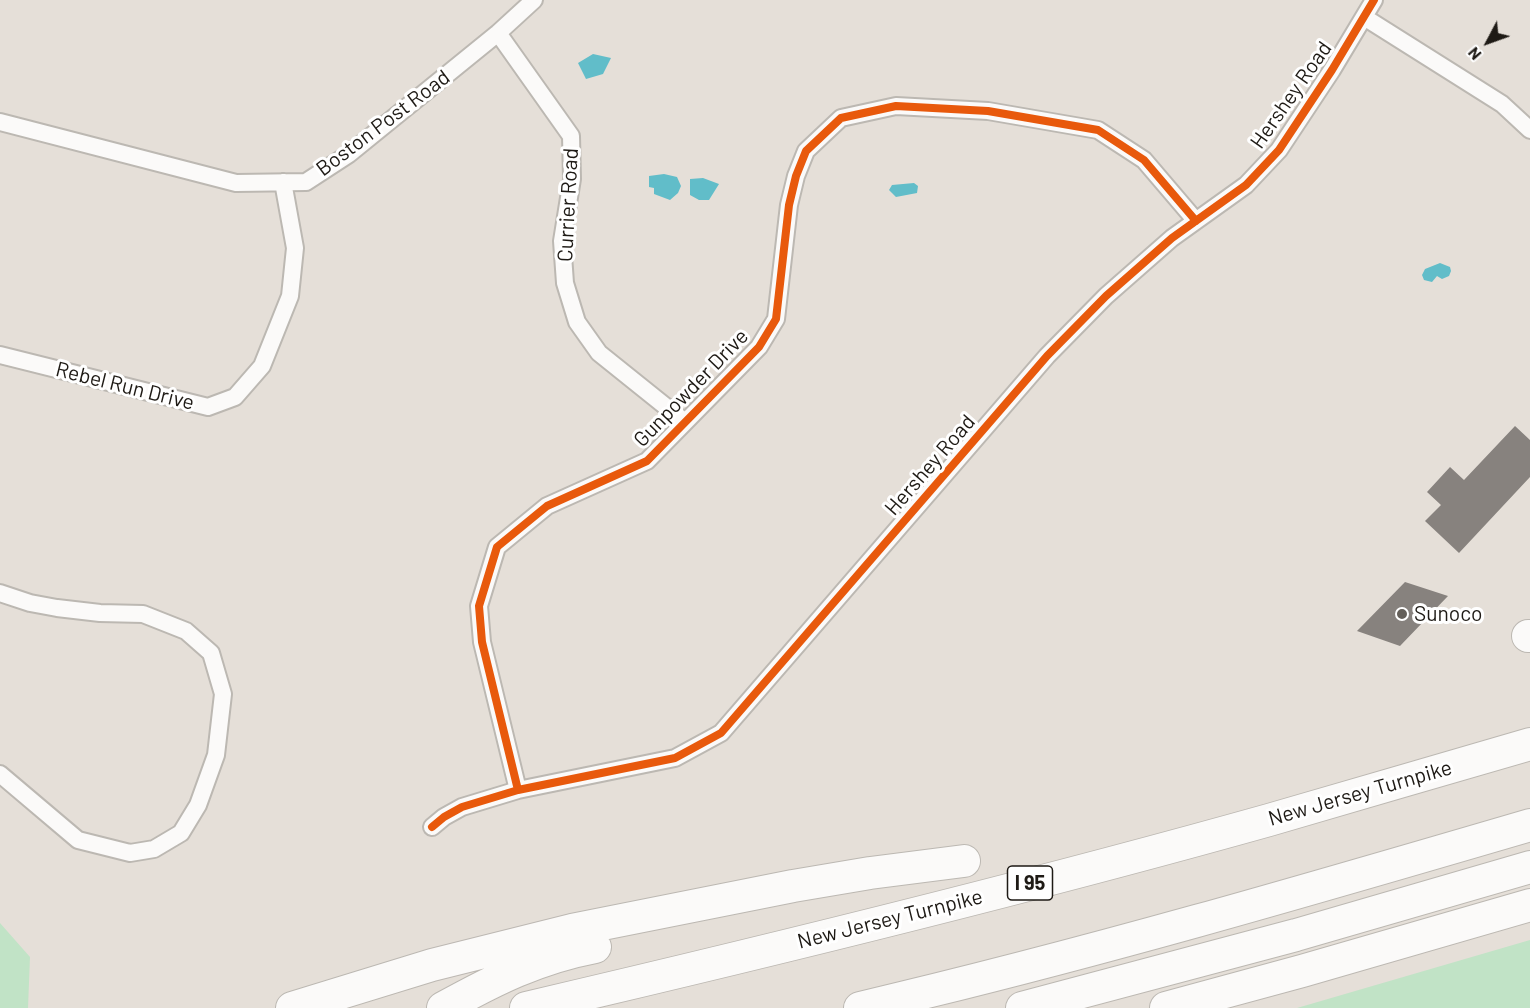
<!DOCTYPE html>
<html>
<head>
<meta charset="utf-8">
<style>
	body { margin:0 }
	#map { position:relative; width:1530px; height:1008px; overflow:hidden; background:#e5dfd8; font-family:Barlow,sans-serif }
	canvas { display:block }
	.north { position:absolute; left:1458px; top:12px; width:60px; height:60px; -webkit-text-stroke:4px #fff; paint-order:stroke; rotate:229deg; font-size:16px; font-weight:700; line-height:24px; text-align:center; color:#1e1a15 }
	.north::after { content:''; display:block; margin:auto; width:21px; height:27px; background:#1e1a15; clip-path:polygon(50% 0,100% 100%,50% 72%,0 100%) }
</style>
</head>
<body>
<div id="map">
<canvas width="1530" height="1008"></canvas>
<div class="north">N</div>
</div>
<script>
const ctx = document.querySelector('canvas').getContext('2d');
ctx.lineJoin = 'round';
function fill(path, color) { ctx.fillStyle = color; ctx.fill(path, 'evenodd'); }
function stroke(path, color, width, dash) { ctx.strokeStyle = color; ctx.lineWidth = width; ctx.lineCap = dash ? 'butt' : 'round'; ctx.setLineDash(dash || []); ctx.stroke(path); }
function label(font, color, halo, rows, align = 'center') {
  ctx.font = font + ' Barlow,sans-serif'; ctx.lineWidth = 6; ctx.setLineDash([]); ctx.textBaseline = 'middle'; ctx.strokeStyle = halo; ctx.fillStyle = color; for (const [text, x, y, turn = 0] of rows) {
    ctx.save(); ctx.translate(x, y); ctx.rotate((+turn || 0) * Math.PI / 180); ctx.textAlign = isNaN(turn) ? turn : align; if (halo) ctx.strokeText(text, 0, 0); ctx.fillText(text, 0, 0); ctx.restore();
  }
}
const green = new Path2D(`
	M0 923 30 957 28 1008H0Z
	M1530 940V1008H1297Z`);
const water = new Path2D(`
	M593 54 611 58 603 74 586 79 578 63Z
	M664 174 677 177 681 186 678 193 670 200 654 194V188L649 187V176Z
	M703 178 719 184 709 200H699L690 195V179Z
	M914 183 918 186 917 193 896 197 889 190 892 185Z
	M1440 263 1450 267 1451 271 1449 276 1442 279 1437 276 1432 282 1424 280 1422 275 1425 269Z`);
const building = new Path2D(`
	M1515 426 1530 440V477L1459 553 1425 521 1441 505 1427 492 1450 467 1464 480Z
	M1405 582 1448 596 1400 646 1357 631Z`);
const minor = new Path2D(`
	M1364 17 1502 104 1530 130
	M498 33 571 136 572 179 562 241 565 283 577 322 599 353 685 422
	M0 122 236 183 306 182 349 154 498 33 534 0
	M0 355 208 407 235 397 262 366 290 296 295 248 283 182
	M0 593 30 603 57 608 100 613 143 614 186 631 211 653 223 694 216 755 198 805 181 833 154 849 130 853 78 840 0 774
	M518 790 482 642 479 606 497 547 547 506 647 461 759 347 776 319 789 205 796 176 806 151 841 118 896 106 988 111 1098 130 1144 160 1196 221
	M432 827 444 817 462 807 518 790 675 758 721 733 1047 356 1106 296 1172 238 1246 185 1279 150 1332 70 1374 0`);
const motorway = new Path2D(`
	M1528 636H1530
	M292 1008 432 965 572 930 793 886 870 873 964 861
	M443 1008C494 980 537 958 595 947
	M526 1008C774 950 1023 889 1269 820 1356 795 1443 769 1530 744
	M860 1008C1086 955 1308 890 1530 825
	M1022 1008 1296 935 1530 867
	M1166 1008 1302 971 1530 905`);
const cycleway = new Path2D(`
	M518 790 482 642 479 606 497 547 547 506 647 461 759 347 776 319 789 205 796 176 806 151 841 118 896 106 988 111 1098 130 1144 160 1196 221
	M432 827 444 817 462 807 518 790 675 758 721 733 1047 356 1106 296 1172 238 1246 185 1279 150 1332 70 1374 0`);
const markers = [
	[1402,614,6,"#645f59"]
];
const shields = [
	[1030,883,45]
];
const shieldNames = [
	["I 95",1030,883]
];
const streetNames = [
	["Hershey Road",1291,95,-55],
	["Boston Post Road",383,123,-37],
	["Currier Road",568,205,-87],
	["Rebel Run Drive",125,386,14],
	["Gunpowder Drive",691,388,-46],
	["Hershey Road",930,465,-49],
	["New Jersey Turnpike",1360,793,-16],
	["New Jersey Turnpike",890,919,-14]
];
const poiNames = [
	["Sunoco",1414,614]
];
fill(green, '#c1e3c6');
fill(water, '#61bdc9');
fill(building, '#87827e');
stroke(minor, '#bcb8b2', 20);
stroke(motorway, '#bcb8b2', 34);
stroke(minor, '#fbfaf9', 16);
stroke(motorway, '#fbfaf9', 32);
stroke(cycleway, '#e8590c', 8);
for (const [x, y, r, color] of markers) { const dot = new Path2D(); dot.arc(x, y, r, 0, 2 * Math.PI); ctx.fillStyle = color; ctx.fill(dot); stroke(dot, '#fff', 2); }
for (const [x, y, w] of shields) { const box = new Path2D(); box.roundRect(x - w / 2, y - 17, w, 34, 4.5); ctx.fillStyle = '#fff'; ctx.fill(box); stroke(box, '#1e1a15', 1.5); }
label('bold 20px', '#1e1a15', null, shieldNames);
label('21px', '#1e1a15', '#fff', streetNames);
label('21px', '#1e1a15', '#fff', poiNames, 'left');
</script>
</body>
</html>
